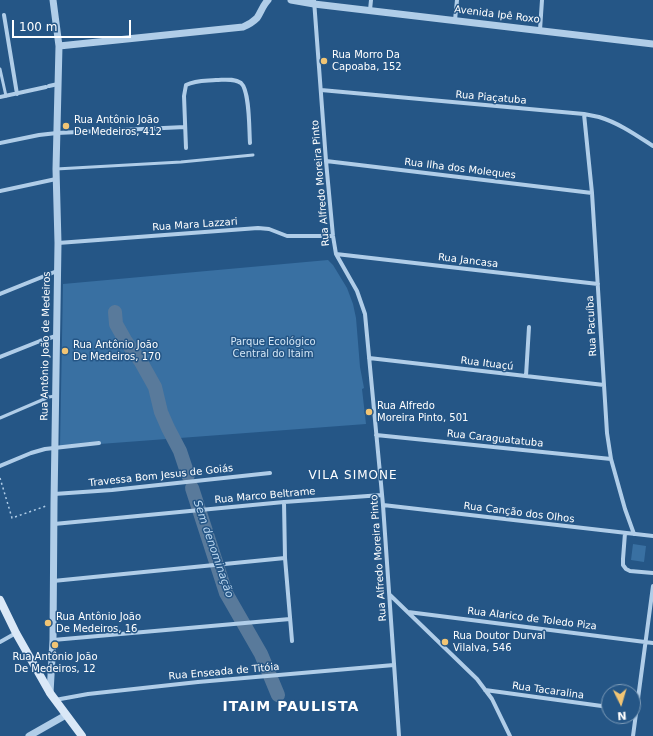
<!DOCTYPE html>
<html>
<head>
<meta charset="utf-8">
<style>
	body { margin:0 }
	#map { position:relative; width:653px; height:736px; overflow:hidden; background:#255686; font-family:"DejaVu Sans",sans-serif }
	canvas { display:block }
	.north { position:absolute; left:601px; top:684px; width:40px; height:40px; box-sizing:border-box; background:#255686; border:1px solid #7c9ab6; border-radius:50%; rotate:175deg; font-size:11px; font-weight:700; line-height:16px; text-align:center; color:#fff }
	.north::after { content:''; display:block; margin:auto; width:14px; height:18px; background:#f2c574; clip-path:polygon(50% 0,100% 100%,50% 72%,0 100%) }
	.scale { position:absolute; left:12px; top:20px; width:119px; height:18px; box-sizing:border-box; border:2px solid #fff; border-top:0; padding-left:5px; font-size:12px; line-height:14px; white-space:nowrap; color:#fff; -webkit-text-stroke:3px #255686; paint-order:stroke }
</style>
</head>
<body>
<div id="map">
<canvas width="653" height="736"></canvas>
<div class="north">N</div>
<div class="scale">100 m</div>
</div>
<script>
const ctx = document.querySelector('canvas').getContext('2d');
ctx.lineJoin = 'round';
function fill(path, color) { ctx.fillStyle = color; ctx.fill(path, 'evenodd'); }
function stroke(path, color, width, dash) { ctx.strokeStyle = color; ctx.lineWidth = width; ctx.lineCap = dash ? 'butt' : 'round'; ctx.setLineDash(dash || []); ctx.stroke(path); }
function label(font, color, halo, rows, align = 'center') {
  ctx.font = font + ' "DejaVu Sans",sans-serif'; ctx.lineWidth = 3; ctx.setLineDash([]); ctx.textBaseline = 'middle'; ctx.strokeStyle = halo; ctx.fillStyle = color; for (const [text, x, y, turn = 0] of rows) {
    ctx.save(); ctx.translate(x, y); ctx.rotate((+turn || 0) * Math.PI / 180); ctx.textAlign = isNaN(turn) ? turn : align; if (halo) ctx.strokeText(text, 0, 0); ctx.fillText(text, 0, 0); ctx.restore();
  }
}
const green = new Path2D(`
	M328 260 333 265 347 288 353 304 356 318 360 367 364 388 362 389 366 424 60 447 63 284Z
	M633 544 646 546 644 562 631 560Z`);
const river = new Path2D(`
	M115 312 116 324 125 340 141 362 155 387 161 412 168 428 180 451 188 475
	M192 488 226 593 261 654 278 695`);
const path = new Path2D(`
	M0 478 12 518 46 506`);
const service = new Path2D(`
	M0 69 6 96
	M56 169 181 162 253 155
	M0 418 49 397 55 396`);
const minor = new Path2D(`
	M314 0 326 161 333 236 336 254 357 291 365 314 383 505 399 736
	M370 10 371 0
	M4 15 17 94
	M455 20 457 0
	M540 30 542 0
	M49 86 58 84
	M321 90 584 114C589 115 594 116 599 117 619 123 636 135 653 146
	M0 97 46 87
	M584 114 592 193 607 433 611 459 625 509 634 534
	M0 143 39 135 57 133 185 127
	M186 148 184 96 186 85C196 80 206 81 216 80 224 80 234 78 241 83 250 91 249 130 250 143
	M326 161 592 193
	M0 191 56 179
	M58 243 258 228 269 229 287 236H333
	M336 254 598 284
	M0 294 57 271
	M0 357 40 341 56 336
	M369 358 604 385
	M526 376 529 327
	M376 435 611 459
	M0 466 31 453 45 449 99 443
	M54 494 112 490 270 473
	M284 502 285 558 292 641
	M383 505 653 536
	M54 524 284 502 382 495
	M625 533 623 559V565L626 569 630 571 653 573
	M53 581 285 558
	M390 595 477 679 492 699 510 736
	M408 612 653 643
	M53 640 290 619
	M0 642 16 633
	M485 690 609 707
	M55 700 88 694 198 682 394 665
	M633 736 653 586`);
const tertiary = new Path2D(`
	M291 0 314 4 653 44
	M59 46 243 27C248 25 253 22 257 18 261 12 263 5 268 0
	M50 693 53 640 54 503 58 243 56 169 59 46 53 0
	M29 736 66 715`);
const secondary = new Path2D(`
	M0 600 16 633 50 693 82 736`);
const markers = [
	[324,61,4,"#f2c574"],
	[66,126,4,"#f2c574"],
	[65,351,4,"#f2c574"],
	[369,412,4,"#f2c574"],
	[48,623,4,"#f2c574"],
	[445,642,4,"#f2c574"],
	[55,645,4,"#f2c574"]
];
const streetNames = [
	["Avenida Ipê Roxo",497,15,7],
	["Rua Piaçatuba",491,98,5],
	["Rua Ilha dos Moleques",460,169,7],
	["Rua Alfredo Moreira Pinto",321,183,-95],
	["Rua Mara Lazzari",195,225,-4],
	["Rua Jancasa",468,261,7],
	["Rua Pacuíba",592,326,-93],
	["Rua Antônio João de Medeiros",46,346,-89],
	["Rua Ituaçú",487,364,7],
	["Rua Caraguatatuba",495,439,6],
	["Travessa Bom Jesus de Goiás",161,476,-6],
	["Rua Marco Beltrame",265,496,-5],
	["Rua Canção dos Olhos",519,513,7],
	["Rua Alfredo Moreira Pinto",379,558,-94],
	["Rua Alarico de Toledo Piza",532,619,7],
	["Rua Enseada de Titóia",224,672,-5],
	["Rua Tacaralina",548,691,8]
];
const poiNames = [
	["Rua Morro Da",332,55],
	["Capoaba, 152",332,67],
	["Rua Antônio João",74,120],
	["De Medeiros, 412",74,132],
	["Rua Antônio João",73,345],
	["De Medeiros, 170",73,357],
	["Rua Alfredo",377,406],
	["Moreira Pinto, 501",377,418],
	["Rua Antônio João",56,617],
	["De Medeiros, 16",56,629],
	["Rua Doutor Durval",453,636],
	["Vilalva, 546",453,648],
	["Rua Antônio João",55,657,"center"],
	["De Medeiros, 12",55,669,"center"]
];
const parkNames = [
	["Parque Ecológico",273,342],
	["Central do Itaim",273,354]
];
const waterNames = [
	["Sem denominação",213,549,71]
];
const quarterNames = [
	["VILA SIMONE",353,476]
];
const districtNames = [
	["ITAIM PAULISTA",291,707]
];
fill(green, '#3970a2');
stroke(river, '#597a9b', 14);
stroke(path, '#b0cde8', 1.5, [2, 3]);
stroke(service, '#b0cde8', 3);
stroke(minor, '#b0cde8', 4);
stroke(tertiary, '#b0cde8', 7);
stroke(secondary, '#dae8f7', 8);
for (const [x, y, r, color] of markers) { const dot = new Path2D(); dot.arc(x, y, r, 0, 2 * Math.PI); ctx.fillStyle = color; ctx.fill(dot); stroke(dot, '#255686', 1.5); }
label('10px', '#fff', '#255686', streetNames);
label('10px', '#fff', '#255686', poiNames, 'left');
label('10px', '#d3e6f6', '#255686', parkNames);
label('italic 11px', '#bbd7f0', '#255686', waterNames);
ctx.letterSpacing = '1px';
label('12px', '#fff', '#255686', quarterNames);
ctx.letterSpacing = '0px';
ctx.letterSpacing = '1px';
label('bold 14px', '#fff', '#255686', districtNames);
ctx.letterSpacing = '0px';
</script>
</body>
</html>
